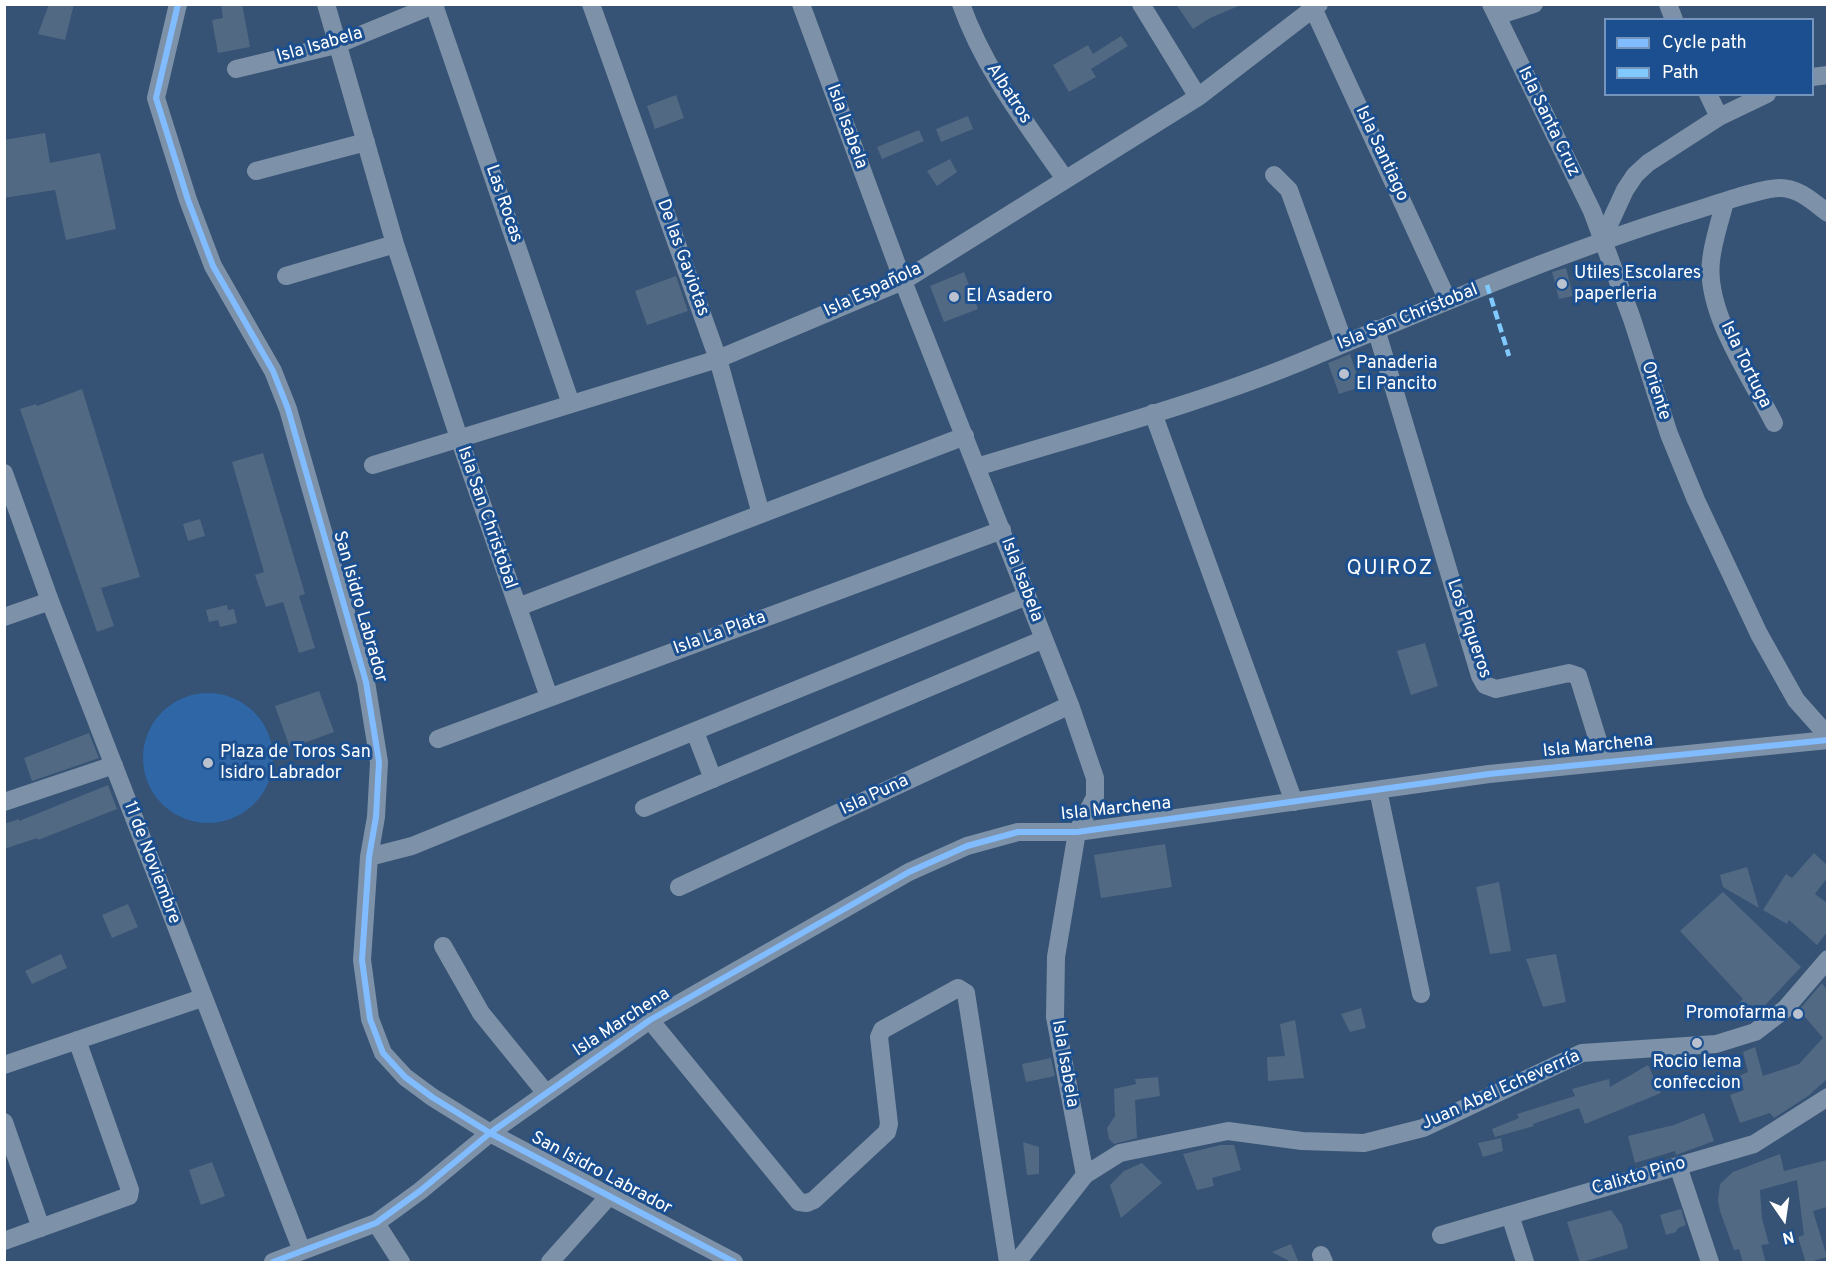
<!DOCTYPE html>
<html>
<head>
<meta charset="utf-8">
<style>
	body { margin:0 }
	#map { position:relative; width:1832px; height:1267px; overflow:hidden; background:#365274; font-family:Overpass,sans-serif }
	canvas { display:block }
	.frame { position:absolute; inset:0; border:6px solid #fff; pointer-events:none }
	.legend { position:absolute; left:1604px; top:18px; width:210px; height:78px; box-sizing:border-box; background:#1b4f8f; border:2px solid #7695bc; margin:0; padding:8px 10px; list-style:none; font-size:18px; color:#fff }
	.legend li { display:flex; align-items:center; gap:12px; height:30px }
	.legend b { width:30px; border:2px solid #7695bc }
	.north { position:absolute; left:1754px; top:1189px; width:60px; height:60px; -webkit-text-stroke:4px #1b4f8f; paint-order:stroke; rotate:167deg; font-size:16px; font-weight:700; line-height:24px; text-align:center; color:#fff }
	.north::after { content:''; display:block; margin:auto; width:21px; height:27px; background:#fff; clip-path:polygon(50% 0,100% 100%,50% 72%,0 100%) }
</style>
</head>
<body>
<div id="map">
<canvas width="1832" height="1267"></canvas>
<div class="frame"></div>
<ul class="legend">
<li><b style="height:8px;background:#80bcff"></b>Cycle path</li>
<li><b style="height:8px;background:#80caff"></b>Path</li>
</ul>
<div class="north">N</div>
</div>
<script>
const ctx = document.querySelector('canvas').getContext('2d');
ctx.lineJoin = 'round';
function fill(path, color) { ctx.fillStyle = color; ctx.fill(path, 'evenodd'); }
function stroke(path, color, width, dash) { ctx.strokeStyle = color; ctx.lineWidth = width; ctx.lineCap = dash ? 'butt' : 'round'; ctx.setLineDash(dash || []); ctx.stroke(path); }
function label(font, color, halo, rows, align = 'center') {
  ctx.font = font + ' Overpass,sans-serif'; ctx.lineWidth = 6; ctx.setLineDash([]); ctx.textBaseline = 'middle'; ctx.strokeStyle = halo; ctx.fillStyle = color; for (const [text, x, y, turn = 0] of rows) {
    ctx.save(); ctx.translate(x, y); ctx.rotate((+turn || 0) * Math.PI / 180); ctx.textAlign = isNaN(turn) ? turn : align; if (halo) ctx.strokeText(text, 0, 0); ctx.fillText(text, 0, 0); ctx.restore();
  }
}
const green = new Path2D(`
	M143 758a65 65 0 1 1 130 0a65 65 0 1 1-130 0Z`);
const building = new Path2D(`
	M49 4H74L65 40 38 34Z
	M221 4H242L250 47 218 53 212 20 223 18Z
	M1176 4H1241V5L1210 18 1193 29Z
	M1121 36 1128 46 1091 69 1096 77 1069 92 1053 65 1088 45 1093 54Z
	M676 95 684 118 655 129 647 106Z
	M968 116 973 129 941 142 936 129Z
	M919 130 924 141 882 159 877 147Z
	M45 133 50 163 100 153 116 229 66 240 55 190 4 198V140Z
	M950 159 957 172 937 186 927 171Z
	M1566 268 1573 296 1559 299 1552 272Z
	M964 272 978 309 944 322 930 286Z
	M676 276 688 311 647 325 635 291Z
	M1350 354 1361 387 1339 394 1328 363Z
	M82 389 140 577 101 588 114 626 97 632 20 409 36 404 37 406Z
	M263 453 305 594 299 596 315 648 299 653 283 602 266 607 255 575 264 572 232 462Z
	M200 519 205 536 188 541 183 524Z
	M227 605 228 610 234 609 237 623 220 627 218 620 209 622 206 610Z
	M1425 643 1438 686 1411 695 1397 651Z
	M319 691 334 732 290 748 275 706Z
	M89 733 99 758 32 781 24 758Z
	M108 785 117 809 38 840 37 838 4 849V824L19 819V821Z
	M1165 844 1172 887 1101 898 1094 855Z
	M1814 853 1827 865V878L1815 894 1827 903V932L1817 945 1789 920 1787 924 1763 910 1786 874 1792 878Z
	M1747 867 1759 908 1723 887 1720 875Z
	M1499 882 1511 951 1490 954 1476 887Z
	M1723 892 1801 967 1752 1019 1737 1005 1743 999 1680 931Z
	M128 904 138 927 112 938 102 915Z
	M61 954 67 968 32 984 25 971Z
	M1556 954 1566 1002 1543 1007 1526 959Z
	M1822 983 1827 990V1079L1808 1096 1774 1118 1770 1113 1740 1123 1730 1095 1744 1090 1739 1076 1748 1072 1743 1052 1755 1047 1763 1076 1799 1064 1823 1038 1799 1010Z
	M1361 1008 1366 1028 1350 1032 1341 1014Z
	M1295 1020 1304 1078 1268 1081 1267 1057 1285 1056 1280 1024Z
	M1051 1058 1055 1076 1026 1082 1022 1064Z
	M1648 1065 1661 1093 1585 1124 1579 1108 1533 1124 1534 1126 1495 1137 1492 1129 1519 1118 1517 1114 1575 1096 1572 1089 1609 1079 1610 1087Z
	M1158 1077 1160 1096 1135 1100 1137 1138 1114 1144 1109 1139 1107 1128 1115 1116 1114 1089 1136 1084 1135 1079Z
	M1704 1113 1714 1141 1676 1155 1675 1151 1635 1163 1628 1136 1674 1125Z
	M1501 1138 1503 1151 1483 1157 1478 1143Z
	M1023 1142 1039 1147V1174L1027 1175Z
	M1221 1145H1234L1241 1170 1212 1178 1214 1186 1197 1190 1183 1154Z
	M1780 1154 1784 1171 1827 1160V1207L1813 1211 1827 1257 1806 1263 1798 1237 1804 1235 1797 1180 1760 1190 1762 1219 1769 1244 1761 1245 1766 1263H1743L1739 1249 1734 1250 1720 1211 1718 1200 1720 1184 1733 1172Z
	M212 1162 225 1196 201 1205 189 1170Z
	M1142 1163 1162 1183 1121 1218 1110 1185 1124 1171Z
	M1681 1209 1686 1225 1678 1228 1676 1232 1666 1235 1660 1215Z
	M1611 1210 1622 1225 1628 1248 1580 1263 1567 1222Z
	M1291 1244 1299 1263H1293L1272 1252Z`);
const minor = new Path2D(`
	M178 4 156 98 188 200 213 266 273 371 288 409 366 682 379 762 376 817 369 857 362 960 370 1019 383 1053 405 1077 432 1097 490 1133 734 1262
	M326 4 395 244 459 438 549 697
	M591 4 718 359 761 514
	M801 4 903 281 1070 705 1095 778V797L1077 832 1056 957 1055 1017 1085 1175
	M961 4C984 69 1026 123 1065 179
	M1141 4 1198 97
	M1491 4 1592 211 1632 319 1669 434 1696 500 1759 634 1796 700 1828 736
	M1668 4 1674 20
	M434 5 571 404
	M1313 8 1448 301
	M1497 16 1534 4
	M236 69 336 45 436 4
	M1812 77 1828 75
	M1708 94 1719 117
	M256 171 366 142
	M1274 175 1289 190 1344 343
	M1725 202C1720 221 1713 241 1711 261 1705 313 1751 377 1774 423
	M1602 240 1625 190 1635 175 1648 163 1719 117 1767 94
	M286 276 395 244
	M1376 329 1480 676 1485 685 1496 689 1569 673 1578 676 1604 760
	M1153 413 1294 802
	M373 465 718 359 903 281 1198 97 1319 4
	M977 467C1088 433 1203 403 1310 358 1433 307 1556 254 1684 214 1706 208 1759 188 1780 188 1799 188 1813 202 1828 213
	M4 473 50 601 302 1251
	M518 607 965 436
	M4 617 50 601
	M695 732 713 779
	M438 739 1002 530
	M1378 790 1421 994
	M4 802 114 765
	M644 808 1044 639
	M369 857 412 846 1027 596
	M679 887 1070 705
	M443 946 481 1013 545 1092
	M650 1020 799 1202 807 1203 814 1200 887 1132 889 1124 879 1037 882 1030 958 988 966 993 1008 1262
	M4 1065 202 998
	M4 1122 41 1228
	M1678 1166 1710 1262
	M1510 1215 1525 1262
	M376 1223 401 1262
	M1441 1235 1754 1144 1828 1097
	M4 1241 129 1196 130 1190 77 1040
	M1321 1255 1324 1262
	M273 1262 376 1223 420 1191 490 1133 650 1020 909 872 967 846 1018 832H1077L1489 774 1828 740
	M550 1262 610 1195
	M1017 1262 1085 1175 1120 1153 1228 1131 1302 1141 1364 1143 1423 1128 1582 1053 1716 1044 1755 1032 1785 1009 1828 959`);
const quiet = new Path2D(`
	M1487 285 1509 356`);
const cycleway = new Path2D(`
	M178 4 156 98 188 200 213 266 273 371 288 409 366 682 379 762 376 817 369 857 362 960 370 1019 383 1053 405 1077 432 1097 490 1133 734 1262
	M273 1262 376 1223 420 1191 490 1133 650 1020 909 872 967 846 1018 832H1077L1489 774 1828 740`);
const markers = [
	[1562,284,6,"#b9c2ce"],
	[954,297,6,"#b9c2ce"],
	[1344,374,6,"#b9c2ce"],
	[208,763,6,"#b9c2ce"],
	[1798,1014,6,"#b9c2ce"],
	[1697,1043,6,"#b9c2ce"]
];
const streetNames = [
	["Isla Isabela",320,46,-16],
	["Albatros",1008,94,57],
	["Isla Santa Cruz",1548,122,64],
	["Isla Isabela",846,127,70],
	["Isla Santiago",1381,154,65],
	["Las Rocas",503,204,71],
	["De las Gaviotas",682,258,70],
	["Isla Española",873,291,-25],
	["Isla San Christobal",1408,318,-22],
	["Isla Tortuga",1745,365,64],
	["Oriente",1655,391,72],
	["Isla San Christobal",486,518,71],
	["Isla Isabela",1021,580,69],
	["San Isidro Labrador",359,607,74],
	["Los Piqueros",1468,629,71],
	["Isla La Plata",720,634,-20],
	["Isla Marchena",1598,747,-6],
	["Isla Puna",875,796,-25],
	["Isla Marchena",1116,810,-6],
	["11 de Noviembre",151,863,69],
	["Isla Marchena",622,1023,-33],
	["Isla Isabela",1064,1064,80],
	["Juan Abel Echeverría",1501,1091,-24],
	["San Isidro Labrador",601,1174,28],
	["Calixto Pino",1639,1177,-16]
];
const poiNames = [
	["Utiles Escolares",1574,274],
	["paperleria",1574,295],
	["El Asadero",966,297],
	["Panaderia",1356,364],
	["El Pancito",1356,385],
	["Plaza de Toros San",220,753],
	["Isidro Labrador",220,774],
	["Promofarma",1786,1014,"right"],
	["Rocio lema",1697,1063,"center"],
	["confeccion",1697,1084,"center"]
];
const quarterNames = [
	["QUIROZ",1390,570]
];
fill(green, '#2f66a5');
fill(building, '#526984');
stroke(minor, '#7d92a8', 18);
stroke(quiet, '#80caff', 4.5, [9, 4.5]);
stroke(cycleway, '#80bcff', 6);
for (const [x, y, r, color] of markers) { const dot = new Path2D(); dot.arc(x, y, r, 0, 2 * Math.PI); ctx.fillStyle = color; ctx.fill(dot); stroke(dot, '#1b4f8f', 2); }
label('18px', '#fff', '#1b4f8f', streetNames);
label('18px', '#fff', '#1b4f8f', poiNames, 'left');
ctx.letterSpacing = '1.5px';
label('21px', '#fff', '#1b4f8f', quarterNames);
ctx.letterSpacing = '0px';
</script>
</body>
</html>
